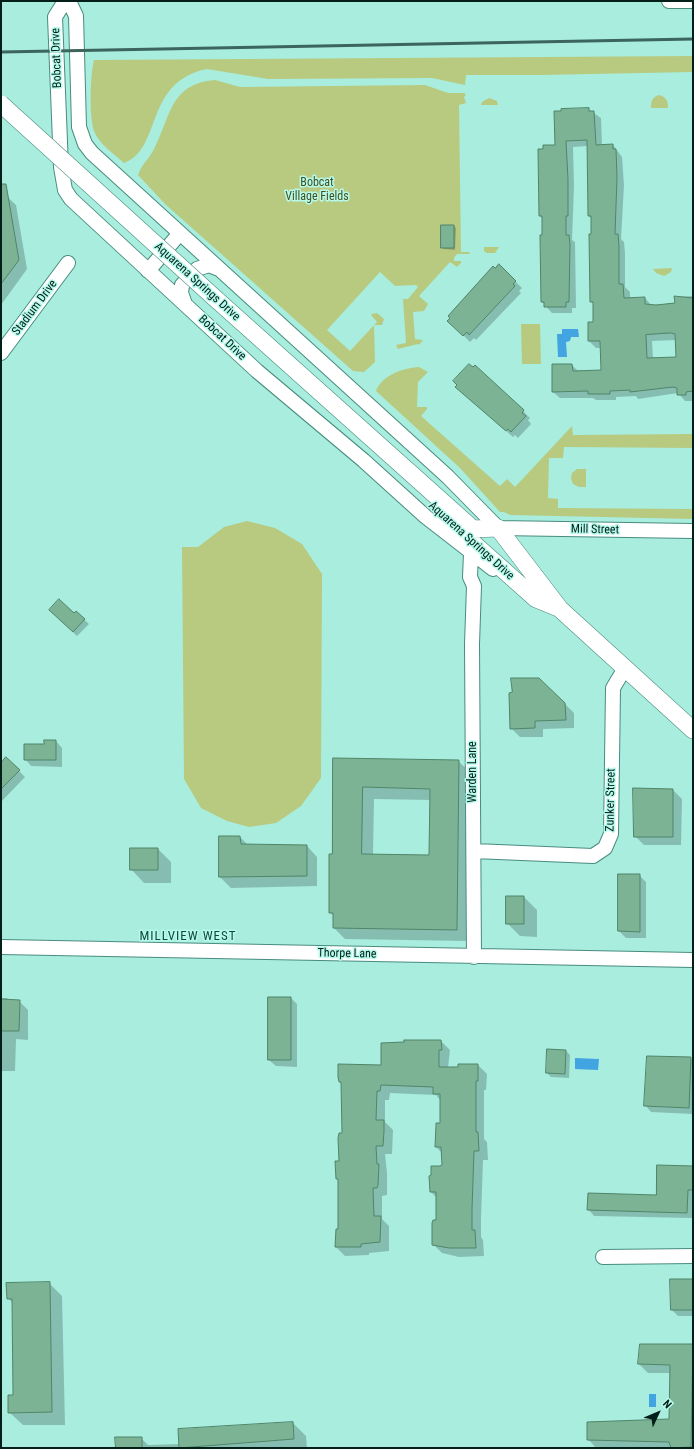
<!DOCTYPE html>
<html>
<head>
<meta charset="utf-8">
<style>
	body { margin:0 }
	#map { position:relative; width:694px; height:1449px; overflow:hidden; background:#a8edde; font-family:"Roboto Condensed",sans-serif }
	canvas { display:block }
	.frame { position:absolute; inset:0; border:2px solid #031f1a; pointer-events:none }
	.north { position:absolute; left:638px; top:1393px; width:40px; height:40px; -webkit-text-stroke:3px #b5faeb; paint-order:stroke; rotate:46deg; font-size:11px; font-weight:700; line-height:16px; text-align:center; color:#031f1a }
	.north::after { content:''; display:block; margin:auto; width:14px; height:18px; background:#031f1a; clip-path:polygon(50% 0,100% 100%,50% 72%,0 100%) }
</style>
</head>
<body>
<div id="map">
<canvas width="694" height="1449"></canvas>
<div class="frame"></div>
<div class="north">N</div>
</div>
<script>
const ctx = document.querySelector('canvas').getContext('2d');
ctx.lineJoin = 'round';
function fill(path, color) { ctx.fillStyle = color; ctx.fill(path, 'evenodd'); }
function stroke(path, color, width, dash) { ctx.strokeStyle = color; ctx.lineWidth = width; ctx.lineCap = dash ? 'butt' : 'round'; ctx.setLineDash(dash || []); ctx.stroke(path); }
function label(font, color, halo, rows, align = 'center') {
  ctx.font = font + ' "Roboto Condensed",sans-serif'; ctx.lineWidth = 3; ctx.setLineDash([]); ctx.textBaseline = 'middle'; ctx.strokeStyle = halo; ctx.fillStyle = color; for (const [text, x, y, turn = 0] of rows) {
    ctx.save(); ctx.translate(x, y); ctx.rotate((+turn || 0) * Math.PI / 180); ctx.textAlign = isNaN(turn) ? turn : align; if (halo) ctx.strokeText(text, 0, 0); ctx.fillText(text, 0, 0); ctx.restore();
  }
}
const green = new Path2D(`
	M693 56V72L541 75H466L465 85 432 78 268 79 207 69C143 82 163 149 124 163 114 154 99 144 94 131 89 116 90 76 94 60Z
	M215 80 240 87 425 85 448 93H464L466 95 464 97 466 103 459 105 461 252H469L470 254H457L454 258V261H461V263L457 267 450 262 419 296 428 304 424 311 413 312 415 339 423 340 419 345 418 344 398 349 396 345 406 343 403 299H408L418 287 416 285 395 286 380 272 327 330 350 351 377 322 371 315 372 314 377 313 384 319 382 325H374L375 362 364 372 353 371 165 204 138 175C141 165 149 159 154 149 171 117 169 84 215 80Z
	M659 95C666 97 668 100 668 108H651C651 101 652 97 659 95Z
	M489 98 497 101 498 105H481L482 102Z
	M484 247H499L495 253H487L484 251Z
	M672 268 671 272 664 276 656 273 653 269Z
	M521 324H540L541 364H522Z
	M419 367 428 372 418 382 417 407H427V409L421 416 500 486 507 479 515 487 572 426 573 435 693 434V448L564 447 563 458H549L548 498 558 499V508L693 509V519L510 515 504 512H500L460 468 376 391C382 375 403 368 419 367Z
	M577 469H586V487H579L573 484 571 479 572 473Z
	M247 521 275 528 302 544 322 574 321 778 301 806 276 823 249 827 227 821 201 808 184 779 182 547H198L224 527Z`);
const water = new Path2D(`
	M562 329H578L579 337H571L570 341 566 342 567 357H558L557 334H562Z
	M575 1058 599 1059 598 1070 575 1069Z
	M649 1394H656V1407H649Z`);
const shadow = new Path2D(`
	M588 109 601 118 602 146 613 145 622 157 624 185 621 239 624 242 625 253V287L630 292V299L645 298 651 305 676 304 675 297 693 296 692 401H685L678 393 638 399 636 396 616 397V400H596L593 398H560L553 392 572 365 579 372 602 371 601 348H596L589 341V323H594V304L591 301 592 219 589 216 588 146 573 147 574 186 572 240 575 242 576 308H572V313H552L542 302 543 219 540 216 544 150 556 146ZM676 340 677 358 653 359 652 341Z
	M1 191 16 205 27 269 1 305Z
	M454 226 456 228 455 250 444 249 442 247Z
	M499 266 522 288 519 291 521 293 476 340 474 338 470 342 449 321Z
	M463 393 523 411 530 418 528 420 531 424 518 438 515 435 513 437Z
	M50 610 74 614 76 612 89 624 77 636Z
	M565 704 574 713V728L543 729V737H520L511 728Z
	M56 741 62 748V767L31 766 25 759 45 745Z
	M6 758 25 777 1 802V764Z
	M334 759 458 761 470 772 468 941 345 939 334 928V917L330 912 333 855ZM374 799 431 800 430 856 373 855Z
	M673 790 682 799 681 845H644L635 836Z
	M240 837 248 845 307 846 317 857V886L231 888 220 877Z
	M158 849 171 862V883H144L131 869Z
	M619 875H639L646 882V938H626L619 931Z
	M524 897 537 910V937L520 936 507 923Z
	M1 998H7L10 1001H19L28 1010V1040L16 1039 15 1071H1Z
	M291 998 297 1004V1067L276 1066 269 1060Z
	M441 1041 450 1050 448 1068 478 1065 487 1074 486 1090H484V1139L487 1142 488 1160H483L481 1218V1237L483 1240 484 1256 459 1257 442 1253 433 1244 437 1221V1198L431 1192 443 1165 442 1153 436 1147 441 1124V1101L436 1095 390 1093 389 1100H385V1122L393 1130 392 1154H385L387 1173V1195L382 1196V1219L389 1226V1251L369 1253V1255L345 1256 336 1247 339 1230V1181L337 1178 343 1134 342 1084 340 1082 382 1066Z
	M566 1051 570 1055 569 1078 551 1077 547 1073Z
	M690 1058 693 1061V1114L651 1112 645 1105Z
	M693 1167V1218L594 1216 588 1209 657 1196Z
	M693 1280V1316H678L672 1310Z
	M49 1283 62 1296 65 1425H23L9 1412 14 1396 13 1303 8 1298Z
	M641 1345H693V1448H596L588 1439 670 1420 671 1373H648L639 1364Z
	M293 1423 306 1436 307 1448H117L141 1438 148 1445 180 1444Z`);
const building = new Path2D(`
	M589 108V111H594L596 145 613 144V149H616L617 178 615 234H618L619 246V284H623L624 298 645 297V304L656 305 675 303 674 296 693 298V391L686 392V395H677V388L673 387 630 392V390L610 391V394H588V391L552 392V364H572L573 371 601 370 600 341H588V322H593V302H590L589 234H591V216H588L587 140 566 141 568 179V216H566V235H569L570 245 569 302H566V307H544V302H541L540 235H542V216H539L538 149H543V145H555L554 111H561V109ZM671 333 675 334 676 357 647 358 646 335Z
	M1 184H6L19 260 1 284Z
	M441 225H454V248H441Z
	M499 264 516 281 513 284 515 286 469 335 467 332 463 336 447 321 450 318 448 316 493 266 495 268Z
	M469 364 473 367 475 365 524 410 522 413 526 416 511 432 508 429 506 431 455 387 457 385 453 381Z
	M59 599 74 613 76 611 85 619 73 632 49 610Z
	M511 678H539L565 703 566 720 535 721V728L510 729 509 693 512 692Z
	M44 740H56V760H24V744H44Z
	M6 757 20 770 1 789V763Z
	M333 758 459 760 457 930 333 928V913H329V854H332ZM363 787 430 789 429 855 362 854Z
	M633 788 673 789V837H634Z
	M219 836H240L241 844 307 845V876L219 877Z
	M130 848H158V870H130Z
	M618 874H640V932L618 931Z
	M506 896H524V924H506Z
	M268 997H291V1060H268Z
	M1 999 20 1000 19 1031H1Z
	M404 1040H441L442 1050H439V1067H458V1064H478V1081H476V1132H478L479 1151H474L472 1209V1230H475L476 1248H449L432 1245V1223L433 1220H436V1192H430L429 1176 431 1175V1166H440L442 1165 441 1147H435L436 1125V1123H440V1094H433V1087L381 1085 380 1091H377L376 1120H384V1131L383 1146H376L377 1164H379L378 1185 377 1188H373L374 1216H381L380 1242 361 1244V1247H335L336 1229H338V1179H336L335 1161H339L338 1138 339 1133H342L341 1082H339L338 1077V1064L381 1065V1043L404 1042Z
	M547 1049 566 1050 565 1074 546 1073Z
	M647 1056 691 1057 689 1108 644 1106Z
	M657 1165 693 1166V1190H688L687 1213 587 1210 588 1193 656 1195Z
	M670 1279H693V1310H671Z
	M50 1282 52 1412 8 1413V1395H13L12 1299H7L6 1283Z
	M640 1344H693L691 1447 671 1448 669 1442 587 1440V1422L669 1419 670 1365 638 1364Z
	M293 1422 294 1439 179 1448 178 1429Z
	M115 1437H142V1448H116Z`);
const minor = new Path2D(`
	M65 1 55 17 61 167 65 190 71 199 257 371 363 460 426 517 493 569
	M69 1 76 16 79 127 85 144 92 153 448 477 498 528 693 531
	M669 1H693
	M148 271 180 233
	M185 304 181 293 182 285 197 269 209 265 219 269
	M1 353 68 263
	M471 554 470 577 474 586 472 644 474 957
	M474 851 593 856 605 848 611 834 613 688 625 668
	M1 947 693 960
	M603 1257 693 1256`);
const major = new Path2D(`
	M217 300 473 529 498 528 560 609 693 730
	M454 526 536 599 558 608`);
const rail = new Path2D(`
	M1 52 693 39`);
const majorBridge = new Path2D(`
	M1 104 217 300`);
const streetNames = [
	["Bobcat Drive",57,58,-92],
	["Aquarena Springs Drive",197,282,42],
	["Stadium Drive",35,308,-53],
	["Bobcat Drive",222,338,43],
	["Mill Street",595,530,1],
	["Aquarena Springs Drive",471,541,42],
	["Warden Lane",473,772,-90],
	["Zunker Street",611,800,-89],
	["Thorpe Lane",347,954,1]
];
const parkNames = [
	["Bobcat",317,183],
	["Village Fields",317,197]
];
const neighbourhoodNames = [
	["MILLVIEW WEST",188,937]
];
fill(green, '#b8ca80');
fill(water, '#42a4e1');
fill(shadow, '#0003');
fill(building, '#7db395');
stroke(building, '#4f8468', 1);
stroke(minor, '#498c7f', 16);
stroke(major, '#498c7f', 18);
stroke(minor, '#fff', 14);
stroke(major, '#fff', 17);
stroke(rail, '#3b655d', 3);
stroke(majorBridge, '#498c7f', 18, []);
stroke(majorBridge, '#fff', 17);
label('12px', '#031f1a', '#b5faeb', streetNames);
label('12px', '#444f1c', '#b5faeb', parkNames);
ctx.letterSpacing = '1px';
label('13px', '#10463d', '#b5faeb', neighbourhoodNames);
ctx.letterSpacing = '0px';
</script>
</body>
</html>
